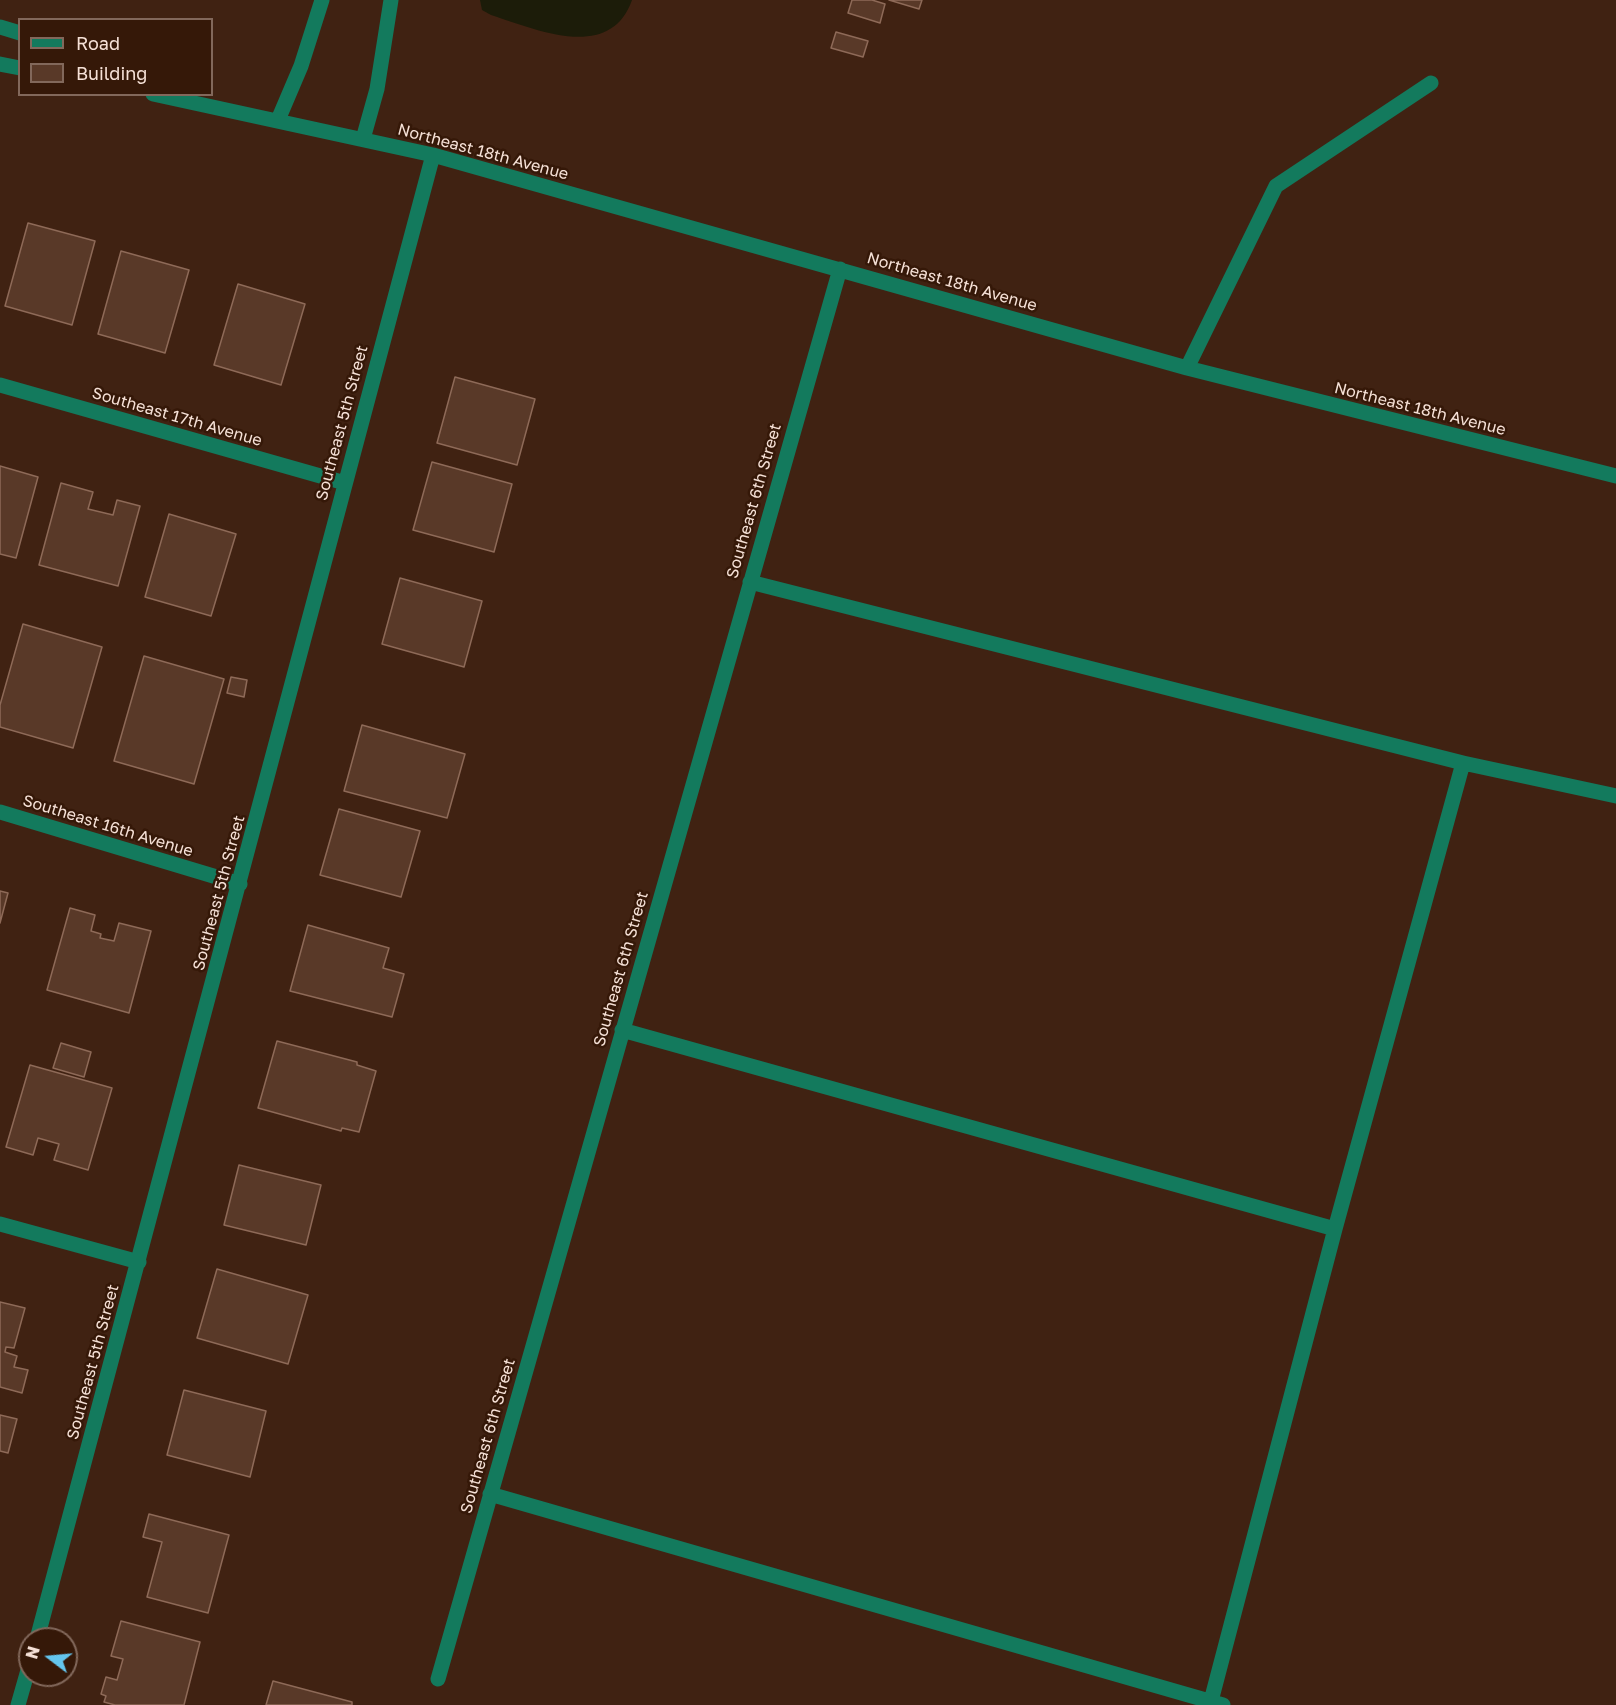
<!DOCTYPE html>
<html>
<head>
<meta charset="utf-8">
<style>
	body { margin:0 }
	#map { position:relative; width:1616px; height:1705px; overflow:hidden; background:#402212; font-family:"Golos Text",sans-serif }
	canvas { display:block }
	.legend { position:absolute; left:18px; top:18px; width:195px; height:78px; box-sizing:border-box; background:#351808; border:2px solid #82685b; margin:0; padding:8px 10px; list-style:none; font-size:18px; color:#f6e1d7 }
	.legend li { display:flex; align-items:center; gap:12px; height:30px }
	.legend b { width:30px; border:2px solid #82685b }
	.north { position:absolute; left:18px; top:1627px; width:60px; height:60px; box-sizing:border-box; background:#351808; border:2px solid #82685b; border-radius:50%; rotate:286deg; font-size:16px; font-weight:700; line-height:24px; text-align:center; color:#f6e1d7 }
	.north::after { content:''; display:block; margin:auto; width:21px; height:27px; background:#64c5ee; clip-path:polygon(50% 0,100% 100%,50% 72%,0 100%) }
</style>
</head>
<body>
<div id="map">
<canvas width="1616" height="1705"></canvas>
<ul class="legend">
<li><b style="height:8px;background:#137a5d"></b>Road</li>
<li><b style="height:16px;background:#593928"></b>Building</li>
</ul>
<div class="north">N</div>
</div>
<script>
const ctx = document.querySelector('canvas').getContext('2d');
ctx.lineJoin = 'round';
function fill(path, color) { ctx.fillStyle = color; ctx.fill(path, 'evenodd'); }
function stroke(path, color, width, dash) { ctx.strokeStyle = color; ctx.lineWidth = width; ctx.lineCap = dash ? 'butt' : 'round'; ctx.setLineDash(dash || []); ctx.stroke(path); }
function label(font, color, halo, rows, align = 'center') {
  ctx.font = font + ' "Golos Text",sans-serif'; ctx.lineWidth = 5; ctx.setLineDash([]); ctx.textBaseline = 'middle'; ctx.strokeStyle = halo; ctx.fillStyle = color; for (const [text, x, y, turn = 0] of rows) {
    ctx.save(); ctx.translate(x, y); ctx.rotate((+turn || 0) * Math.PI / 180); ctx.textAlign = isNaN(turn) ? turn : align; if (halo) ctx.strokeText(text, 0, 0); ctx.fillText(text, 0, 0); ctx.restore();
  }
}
const water = new Path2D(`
	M480 0H632C610 63 535 29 491 15L482 10Z`);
const building = new Path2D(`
	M852 0H872L885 4 880 23 848 13Z
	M889 0H922L919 9Z
	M836 32 868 41 863 57 831 48Z
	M28 223 95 241 72 325 5 306Z
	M121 251 189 270 165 353 98 334Z
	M238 284 305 304 281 385 214 365Z
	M455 377 535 399 517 465 437 443Z
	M432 462 512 484 494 552 413 530Z
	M0 466 38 477 16 558 0 554Z
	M61 483 93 492 88 509 113 515 117 500 140 506 118 586 39 565Z
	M169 514 236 534 211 616 145 597Z
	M400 578 482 601 464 667 382 644Z
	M23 624 102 647 73 748 0 727V705Z
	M144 656 224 679 194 784 114 761Z
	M231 677 247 680 244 697 227 693Z
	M362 725 465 754 447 818 344 791Z
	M339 809 420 831 401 897 320 875Z
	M0 891 8 893 0 923Z
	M70 908 95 915 91 931 101 934 100 938 114 941 119 923 151 931 129 1013 47 990Z
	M308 925 389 948 383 968 404 974 392 1017 290 991Z
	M277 1041 357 1062V1065L376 1071 359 1132 342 1128 341 1131 258 1108Z
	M61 1043 91 1052 84 1077 53 1068Z
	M30 1065 112 1088 88 1170 54 1160 59 1144 38 1138 33 1155 6 1147Z
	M239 1165 321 1185 306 1245 224 1225Z
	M217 1269 308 1295 288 1364 197 1338Z
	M0 1302 25 1308 14 1348 6 1347 5 1352 17 1356 14 1367 28 1370 22 1393 0 1387Z
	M184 1390 266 1411 250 1477 167 1455Z
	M0 1415 17 1419 8 1453 0 1451Z
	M149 1514 229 1535 208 1613 147 1597 162 1542 143 1537Z
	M121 1621 200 1642 184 1705H115L104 1702 106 1696 101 1694 106 1677 117 1680 123 1659 111 1656Z
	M273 1681 352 1702V1705H266Z`);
const minor = new Path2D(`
	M0 27 20 33
	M0 64 20 68
	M153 94 433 155 1187 368 1616 476
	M278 120 301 66 322 0
	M363 139 377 89 391 0
	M1187 368 1276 186 1431 83
	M0 385 345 483
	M750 582 1463 763 1616 796
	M0 812 240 884
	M622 1030 1335 1229
	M0 1224 139 1262
	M490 1494 1223 1705
	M37 1639 433 155
	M438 1679 840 269
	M1211 1701 1335 1229 1463 763
	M18 1705 30 1663`);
const streetNames = [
	["Northeast 18th Avenue",483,152,15],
	["Northeast 18th Avenue",952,282,16],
	["Northeast 18th Avenue",1420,409,14],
	["Southeast 17th Avenue",177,417,16],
	["Southeast 5th Street",342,423,-75],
	["Southeast 6th Street",754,501,-74],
	["Southeast 16th Avenue",108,826,17],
	["Southeast 5th Street",219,893,-75],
	["Southeast 6th Street",621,969,-74],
	["Southeast 5th Street",93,1362,-75],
	["Southeast 6th Street",488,1436,-74]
];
fill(water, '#1c1c09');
fill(building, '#593928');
stroke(building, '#8e6a58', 1.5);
stroke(minor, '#137a5d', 15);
label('16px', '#f6e1d7', '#351808', streetNames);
</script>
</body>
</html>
